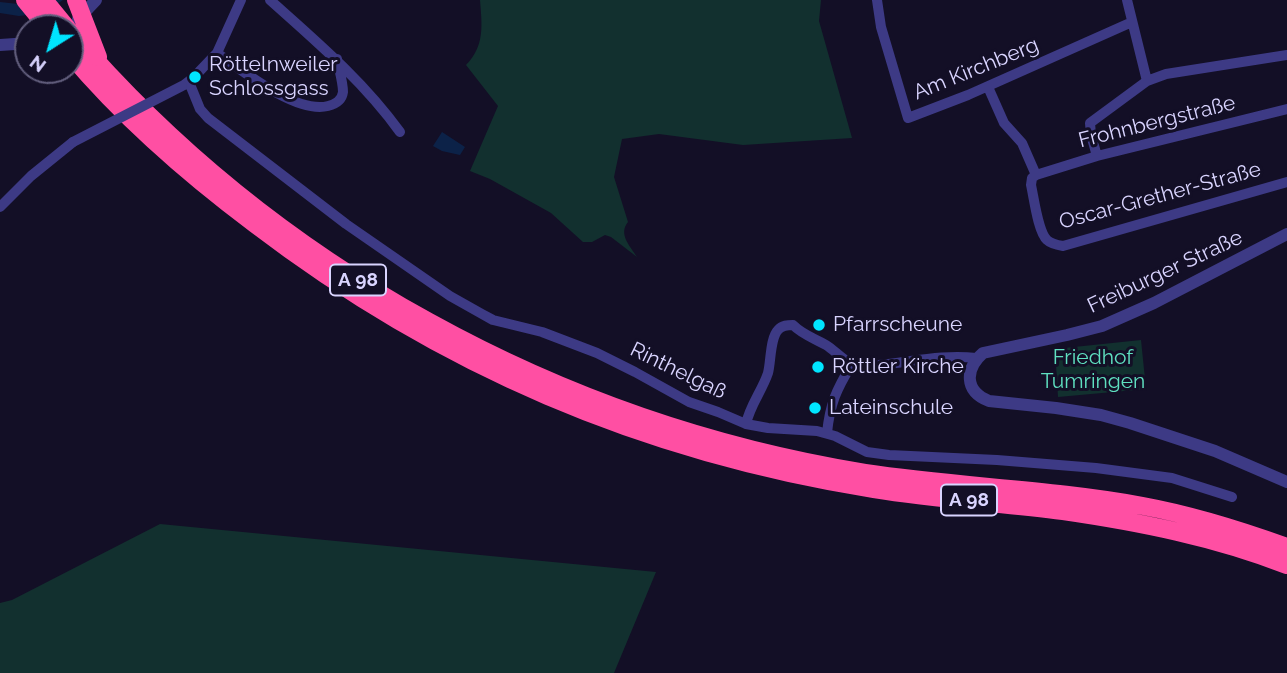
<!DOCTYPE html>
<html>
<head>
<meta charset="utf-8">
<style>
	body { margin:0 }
	#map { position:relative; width:1287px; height:673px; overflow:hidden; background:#130f26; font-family:Raleway,sans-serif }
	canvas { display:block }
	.north { position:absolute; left:14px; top:14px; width:70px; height:70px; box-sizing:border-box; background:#130f26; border:2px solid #625e7d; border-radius:50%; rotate:217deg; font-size:19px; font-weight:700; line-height:28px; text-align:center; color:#d9d4ff }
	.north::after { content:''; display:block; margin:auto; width:24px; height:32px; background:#00e5ff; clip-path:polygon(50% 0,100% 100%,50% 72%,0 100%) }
</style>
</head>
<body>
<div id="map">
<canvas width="1287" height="673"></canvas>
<div class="north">N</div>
</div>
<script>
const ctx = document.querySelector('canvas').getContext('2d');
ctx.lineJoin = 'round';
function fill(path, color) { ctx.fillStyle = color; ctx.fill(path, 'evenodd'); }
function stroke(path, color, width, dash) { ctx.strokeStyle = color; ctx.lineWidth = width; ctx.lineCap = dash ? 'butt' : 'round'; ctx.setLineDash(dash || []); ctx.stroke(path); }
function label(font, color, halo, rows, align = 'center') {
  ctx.font = font + ' Raleway,sans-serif'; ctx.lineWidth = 6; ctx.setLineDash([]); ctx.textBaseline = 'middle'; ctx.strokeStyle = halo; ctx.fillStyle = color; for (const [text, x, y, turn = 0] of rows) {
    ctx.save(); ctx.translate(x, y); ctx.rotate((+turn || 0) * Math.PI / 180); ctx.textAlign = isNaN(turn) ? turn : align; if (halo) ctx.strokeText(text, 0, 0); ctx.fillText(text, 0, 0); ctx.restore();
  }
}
const green = new Path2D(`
	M480 0H821L819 21 852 138 743 145 659 134 622 139 614 177 628 222C618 234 630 246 637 257L611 237 605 235 592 242H583L551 213 490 179 470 171 498 106 466 65C485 46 482 25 480 0Z
	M1141 340 1146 389 1058 397 1055 349Z
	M160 524 656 572 614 673H0V603L12 600Z`);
const water = new Path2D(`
	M38 0H63L44 13 19 16 0 13V2L18 4Z
	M442 132 465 147 460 155 442 151 433 146Z`);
const minor = new Path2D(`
	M270 0C317 42 363 81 400 132
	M877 0 881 27 908 118 968 95 1132 22
	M1127 0 1147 81
	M217 53C243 71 296 114 328 106 336 104 342 100 343 92 343 82 339 69 337 59
	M189 82 200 109 208 118 346 224 450 296 482 314 493 320 542 332 597 353 635 372 689 402 718 412 746 424 768 428 817 431 835 436 867 452 889 455 997 460 1096 468 1172 478 1232 497
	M184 85 193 78 217 53 241 0
	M988 87 1004 123 1022 143 1036 175 1032 178 1031 185C1034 198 1038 232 1047 240 1051 244 1057 245 1063 246L1287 182
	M1097 156 1091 135 1090 123 1147 81 1166 74 1287 55
	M1036 175 1097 156 1287 109
	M0 207 31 176 73 142
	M746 424C750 405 762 391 768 373 771 362 770 338 778 330 782 325 788 325 793 325 803 335 814 338 826 345 833 349 845 362 852 364 859 367 871 365 879 365 911 362 944 354 976 358
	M827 433C830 404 836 390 852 364`);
const tertiary = new Path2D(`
	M78 19 96 0
	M0 45 15 44 28 41
	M1287 234 1154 303 1102 326 1067 335 983 353C965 369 964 391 989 401L1056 408 1101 415 1130 423 1215 451 1287 482`);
const motorway = new Path2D(`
	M25 0 48 28
	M44 0 67 28
	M70 31C272 267 559 423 865 473 957 487 1051 489 1143 506 1192 515 1240 530 1287 547
	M70 54C124 118 188 174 255 224 441 366 643 452 874 489 936 499 1000 503 1063 511 1139 522 1215 537 1287 565`);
const minorBridge = new Path2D(`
	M73 142 182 86`);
const motorwayBridge = new Path2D(`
	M76 0 98 57`);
const markers = [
	[195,77,7,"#00e5ff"],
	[819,325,7,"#00e5ff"],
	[818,367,7,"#00e5ff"],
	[815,408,7,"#00e5ff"]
];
const shields = [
	[358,280,56],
	[969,500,56]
];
const shieldNames = [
	["A 98",358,280],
	["A 98",969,500]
];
const poiNames = [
	["Röttelnweiler",209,65],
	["Schlossgass",209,89],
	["Pfarrscheune",833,325],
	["Röttler Kirche",832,367],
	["Lateinschule",829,408]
];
const streetNames = [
	["Am Kirchberg",976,69,-22],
	["Frohnbergstraße",1157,122,-14],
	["Oscar-Grether-Straße",1160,196,-15],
	["Freiburger Straße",1165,272,-25],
	["Rinthelgaß",678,371,26]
];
const parkNames = [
	["Friedhof",1093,358],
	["Tumringen",1093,382]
];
fill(green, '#12302f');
fill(water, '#0c2248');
stroke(minor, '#3d3a85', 10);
stroke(tertiary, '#3d3a85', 12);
stroke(motorway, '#ff4fa3', 18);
stroke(minorBridge, '#3d3a85', 10);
stroke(motorwayBridge, '#ff4fa3', 18);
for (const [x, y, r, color] of markers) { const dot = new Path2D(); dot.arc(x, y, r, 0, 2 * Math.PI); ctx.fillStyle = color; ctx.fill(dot); stroke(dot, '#130f26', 2.5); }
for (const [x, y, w] of shields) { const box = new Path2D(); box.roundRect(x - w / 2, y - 15.5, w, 31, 5); ctx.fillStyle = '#130f26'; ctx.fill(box); stroke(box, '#d9d4ff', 2); }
label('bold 19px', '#d9d4ff', null, shieldNames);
label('21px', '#d9d4ff', '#130f26', poiNames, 'left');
label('21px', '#d9d4ff', '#130f26', streetNames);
label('21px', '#5fe0c0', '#130f26', parkNames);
</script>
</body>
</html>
